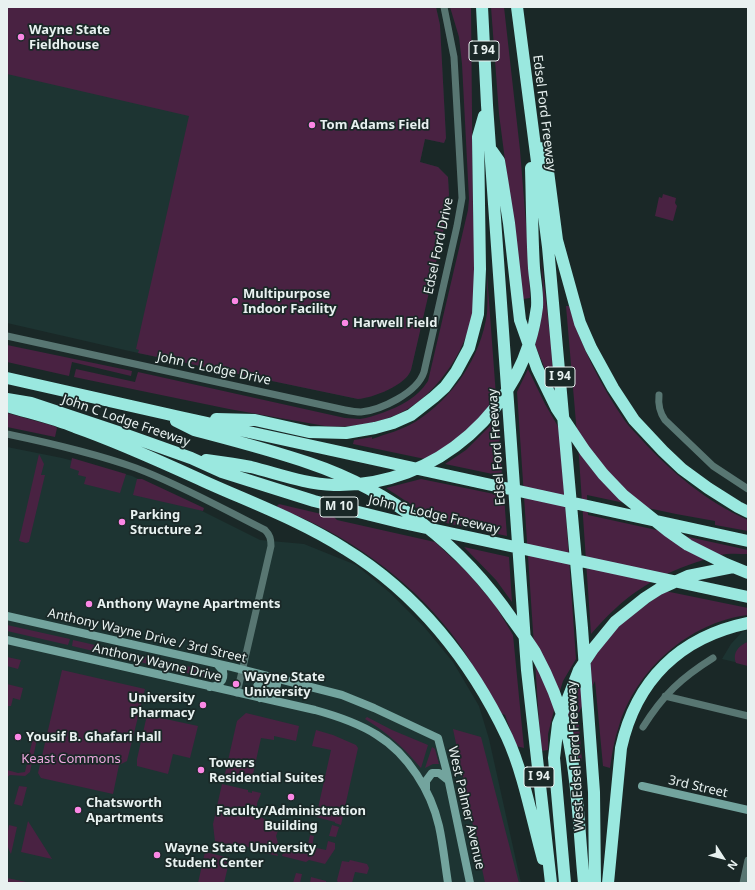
<!DOCTYPE html>
<html>
<head>
<meta charset="utf-8">
<style>
	body { margin:0 }
	#map { position:relative; width:755px; height:890px; overflow:hidden; background:#1a2827; font-family:"Noto Sans",sans-serif }
	canvas { display:block }
	.frame { position:absolute; inset:0; border:8px solid #e8f1f0; pointer-events:none }
	.north { position:absolute; left:703px; top:838px; width:40px; height:40px; -webkit-text-stroke:3px #1a2827; paint-order:stroke; rotate:126deg; font-size:11px; font-weight:700; line-height:16px; text-align:center; color:#e8f1f0 }
	.north::after { content:''; display:block; margin:auto; width:14px; height:18px; background:#e8f1f0; clip-path:polygon(50% 0,100% 100%,50% 72%,0 100%) }
</style>
</head>
<body>
<div id="map">
<canvas width="755" height="890"></canvas>
<div class="frame"></div>
<div class="north">N</div>
</div>
<script>
const ctx = document.querySelector('canvas').getContext('2d');
ctx.lineJoin = 'round';
function fill(path, color) { ctx.fillStyle = color; ctx.fill(path, 'evenodd'); }
function stroke(path, color, width, dash) { ctx.strokeStyle = color; ctx.lineWidth = width; ctx.lineCap = dash ? 'butt' : 'round'; ctx.setLineDash(dash || []); ctx.stroke(path); }
function label(font, color, halo, rows, align = 'center') {
  ctx.font = font + ' "Noto Sans",sans-serif'; ctx.lineWidth = 3.5; ctx.setLineDash([]); ctx.textBaseline = 'middle'; ctx.strokeStyle = halo; ctx.fillStyle = color; for (const [text, x, y, turn = 0] of rows) {
    ctx.save(); ctx.translate(x, y); ctx.rotate((+turn || 0) * Math.PI / 180); ctx.textAlign = isNaN(turn) ? turn : align; if (halo) ctx.strokeText(text, 0, 0); ctx.fillText(text, 0, 0); ctx.restore();
  }
}
const built = new Path2D(`
	M7 7H436L440 25 446 138 444 143 425 139 420 162 438 167 448 177 449 201 411 370 407 377 391 388 375 395 358 399 138 353 7 323Z
	M7 447 62 458 132 476 260 540 304 544 356 565 389 592 425 628 453 662 479 706 489 739 521 883H7Z
	M748 630V665L722 659 731 644 742 632Z`);
const green = new Path2D(`
	M7 7H436L440 25 446 138 444 143 425 139 420 162 438 167 448 177 449 194 447 215 411 370C406 385 373 398 358 399L138 353 139 350 136 349 189 116 7 74Z
	M450 7H471L473 217 474 223C474 243 474 262 474 281 474 294 474 308 471 320 462 360 427 406 388 418 367 425 347 428 325 426L229 409 74 377 76 369 135 382 138 372 345 418C350 418 355 419 360 419 368 418 375 415 382 413 401 406 417 398 428 381L468 210 469 199 462 64 459 37Z
	M491 7H504L520 150 529 261 530 298 523 299 499 114Z
	M663 194 676 198 675 203 677 206 673 221 655 216 659 197 662 198Z
	M541 258 551 344 554 390 535 345 540 326 542 305 543 286Z
	M487 274 496 396C479 422 452 445 425 459L353 444 354 440 372 437V439C386 434 402 430 415 422 452 399 481 358 487 313 488 300 487 287 487 274Z
	M566 306H569C581 347 601 386 625 421 630 428 636 433 641 439 671 472 707 502 748 520V531L715 525V521L676 514 587 495 588 515 748 550V554C739 554 729 553 720 555 712 556 704 560 697 562 651 577 622 598 591 634L579 458Z
	M7 345 132 371 131 376 72 362 69 376 7 362Z
	M528 369 545 404 560 430 576 659 563 681 554 710 548 734V750L541 751 517 392Z
	M7 413 54 426 57 428 55 437 7 427Z
	M498 418 502 476 445 464 466 450Z
	M39 454 44 464 41 475H45L29 542 26 543 19 541Z
	M72 458 126 474 120 493 84 484 86 477 78 475 79 471 70 468Z
	M137 479H142L204 508 203 511 133 495Z
	M421 479 504 496 507 536 432 520 421 511 386 488Z
	M279 504 334 517 337 520 435 542 468 573 495 605 513 635 524 748 516 746 505 715 500 713C485 686 470 658 451 633 407 577 345 533 278 508L277 506Z
	M464 547 509 557 512 602 496 580Z
	M665 591 748 608V615C689 622 636 670 619 726 614 740 612 754 610 768L603 766 595 681 578 714 582 761 578 760 572 727 567 713 574 692 598 651 621 623Z
	M7 625 70 639 68 645 7 631Z
	M73 640 217 673V678L216 680 72 646Z
	M748 642V666L736 663C732 653 739 645 748 642Z
	M7 657 21 660 18 669 7 666Z
	M62 670 145 689 127 761 119 765 113 794 41 778 38 773Z
	M7 684 23 688 20 700 13 698 11 706H7Z
	M246 713 299 726 296 741 274 736V740L261 738 251 783 247 781V783L224 778 237 721Z
	M147 715 198 726 190 758 173 754 168 774 137 766V759Z
	M367 717 392 730 428 745 421 768C403 747 389 734 365 719Z
	M453 729 481 737 519 883H485Z
	M316 730 333 735 356 745 358 748 341 825 335 823V822L316 817 331 750 312 746Z
	M33 738 37 739 30 772 25 776 10 775 7 777V770L18 773 25 772Z
	M432 747 435 749 439 764H433L425 768Z
	M222 784 248 790V792L252 793V791L261 793C260 798 257 801 257 805 255 816 264 820 273 821L279 828 276 836 278 843 276 849 278 856 256 851 244 845 234 846 215 842 213 824Z
	M19 786 27 787 22 806 14 804Z
	M28 821 52 859 21 852Z
	M9 825 17 827 11 854C5 844 7 836 9 825Z
	M332 825 339 827 336 837 329 836Z
	M310 835 314 836 312 847 326 850 328 841 335 843V849L325 864 309 860 306 862 282 856 284 849 306 854Z
	M205 852 230 858 224 883H198Z
	M350 860 367 864 369 868 367 874 355 872 352 883H338L337 880 342 861 349 862Z
	M296 873 302 874 300 883H293Z
	M311 877 326 881V883H310Z
	M7 878 31 883H7Z`);
const street = new Path2D(`
	M7 336 345 410C350 411 356 412 361 412 381 410 417 393 424 372L457 226 462 198 454 57 444 7
	M659 395C658 404 660 413 665 420L713 466 748 489
	M7 434C50 443 94 453 136 468 181 485 223 509 265 530 270 535 271 539 271 546L237 693
	M665 696 748 716
	M643 727C663 695 681 678 713 658
	M743 883 748 860`);
const secondary = new Path2D(`
	M7 616 232 667 342 695 374 708 438 738 447 773 470 883
	M7 640 315 710C337 716 358 723 377 735 408 754 431 791 439 826 443 844 445 864 448 883
	M210 687C219 686 225 680 223 671L217 664
	M260 698C256 693 255 688 259 683L265 682 277 685
	M642 786 748 810
	M426 789V781L432 773H439L448 780`);
const highway = new Path2D(`
	M482 7 487 105 527 670 551 883
	M517 7 548 247 582 628 594 792 595 883
	M540 148 548 171 557 240 580 323 591 348 613 388 634 420 663 451 682 469 708 488 738 507 748 512
	M492 151 499 161 502 179 509 223 520 320 537 368 557 409 585 451 603 474 623 495 668 531 688 545 726 564 748 573
	M7 378 180 417 748 541
	M7 399 31 403 118 432 191 458 222 472 314 501 403 523 748 597
	M7 406C30 413 53 418 75 427 121 443 166 464 210 484 255 504 303 522 345 549 417 593 471 661 507 737 524 774 532 820 543 859
	M216 419 255 420 309 432 346 433 375 428 393 423 411 415 434 397 445 387 456 372 469 348 478 314 480 269 478 137 484 116
	M176 421 194 430C232 440 271 450 309 463 393 491 463 547 512 619 520 630 528 641 535 652 548 676 560 705 567 732 578 781 579 833 584 883
	M206 460C221 462 236 464 251 467 279 474 305 484 334 485 436 488 525 408 537 307 538 294 535 281 534 268 532 235 532 202 531 168
	M565 883 554 758 558 724 579 670 593 649 615 622 645 598 659 589 688 576 733 567
	M608 883 621 748C636 680 680 637 748 623`);
const markers = [
	[21,37,4,"#fb87e5"],
	[312,125,4,"#fb87e5"],
	[235,301,4,"#fb87e5"],
	[345,323,4,"#fb87e5"],
	[122,522,4,"#fb87e5"],
	[89,604,4,"#fb87e5"],
	[236,684,4,"#fb87e5"],
	[203,705,4,"#fb87e5"],
	[18,737,4,"#fb87e5"],
	[201,770,4,"#fb87e5"],
	[291,797,4,"#fb87e5"],
	[78,810,4,"#fb87e5"],
	[157,855,4,"#fb87e5"]
];
const shields = [
	[484,51,30],
	[560,377,30],
	[339,507,38],
	[539,777,30]
];
const shieldNames = [
	["I 94",484,51],
	["I 94",560,377],
	["M 10",339,507],
	["I 94",539,777]
];
const poiNames = [
	["Wayne State",29,30],
	["Fieldhouse",29,45],
	["Tom Adams Field",320,125],
	["Multipurpose",243,294],
	["Indoor Facility",243,309],
	["Harwell Field",353,323],
	["Parking",130,515],
	["Structure 2",130,530],
	["Anthony Wayne Apartments",97,604],
	["Wayne State",244,677],
	["University",244,692],
	["University",195,698,"right"],
	["Pharmacy",195,713,"right"],
	["Yousif B. Ghafari Hall",26,737],
	["Towers",209,763],
	["Residential Suites",209,778],
	["Chatsworth",86,803],
	["Apartments",86,818],
	["Faculty/Administration",291,811,"center"],
	["Building",291,826,"center"],
	["Wayne State University",165,848],
	["Student Center",165,863]
];
const streetNames = [
	["Edsel Ford Freeway",544,113,83],
	["Edsel Ford Drive",439,246,-78],
	["John C Lodge Drive",214,369,12],
	["John C Lodge Freeway",126,421,19],
	["Edsel Ford Freeway",497,447,-94],
	["John C Lodge Freeway",434,515,13],
	["Anthony Wayne Drive / 3rd Street",147,636,13],
	["Anthony Wayne Drive",157,663,13],
	["West Edsel Ford Freeway",576,756,-93],
	["3rd Street",698,787,13],
	["West Palmer Avenue",466,808,77]
];
const parkNames = [
	["Keast Commons",71,759]
];
fill(built, '#1d3432');
fill(green, '#492242');
stroke(street, '#587672', 7);
stroke(secondary, '#73a49e', 8);
stroke(highway, '#9ae8df', 12);
for (const [x, y, r, color] of markers) { const dot = new Path2D(); dot.arc(x, y, r, 0, 2 * Math.PI); ctx.fillStyle = color; ctx.fill(dot); stroke(dot, '#1a2827', 1.5); }
for (const [x, y, w] of shields) { const box = new Path2D(); box.roundRect(x - w / 2, y - 10, w, 20, 3); ctx.fillStyle = '#1a2827'; ctx.fill(box); stroke(box, '#e8f1f0', 1); }
label('bold 12px', '#e8f1f0', null, shieldNames);
label('bold 13px', '#e8f1f0', '#1a2827', poiNames, 'left');
label('13px', '#e8f1f0', '#1a2827', streetNames);
label('13px', '#eea9df', '#1a2827', parkNames);
</script>
</body>
</html>
